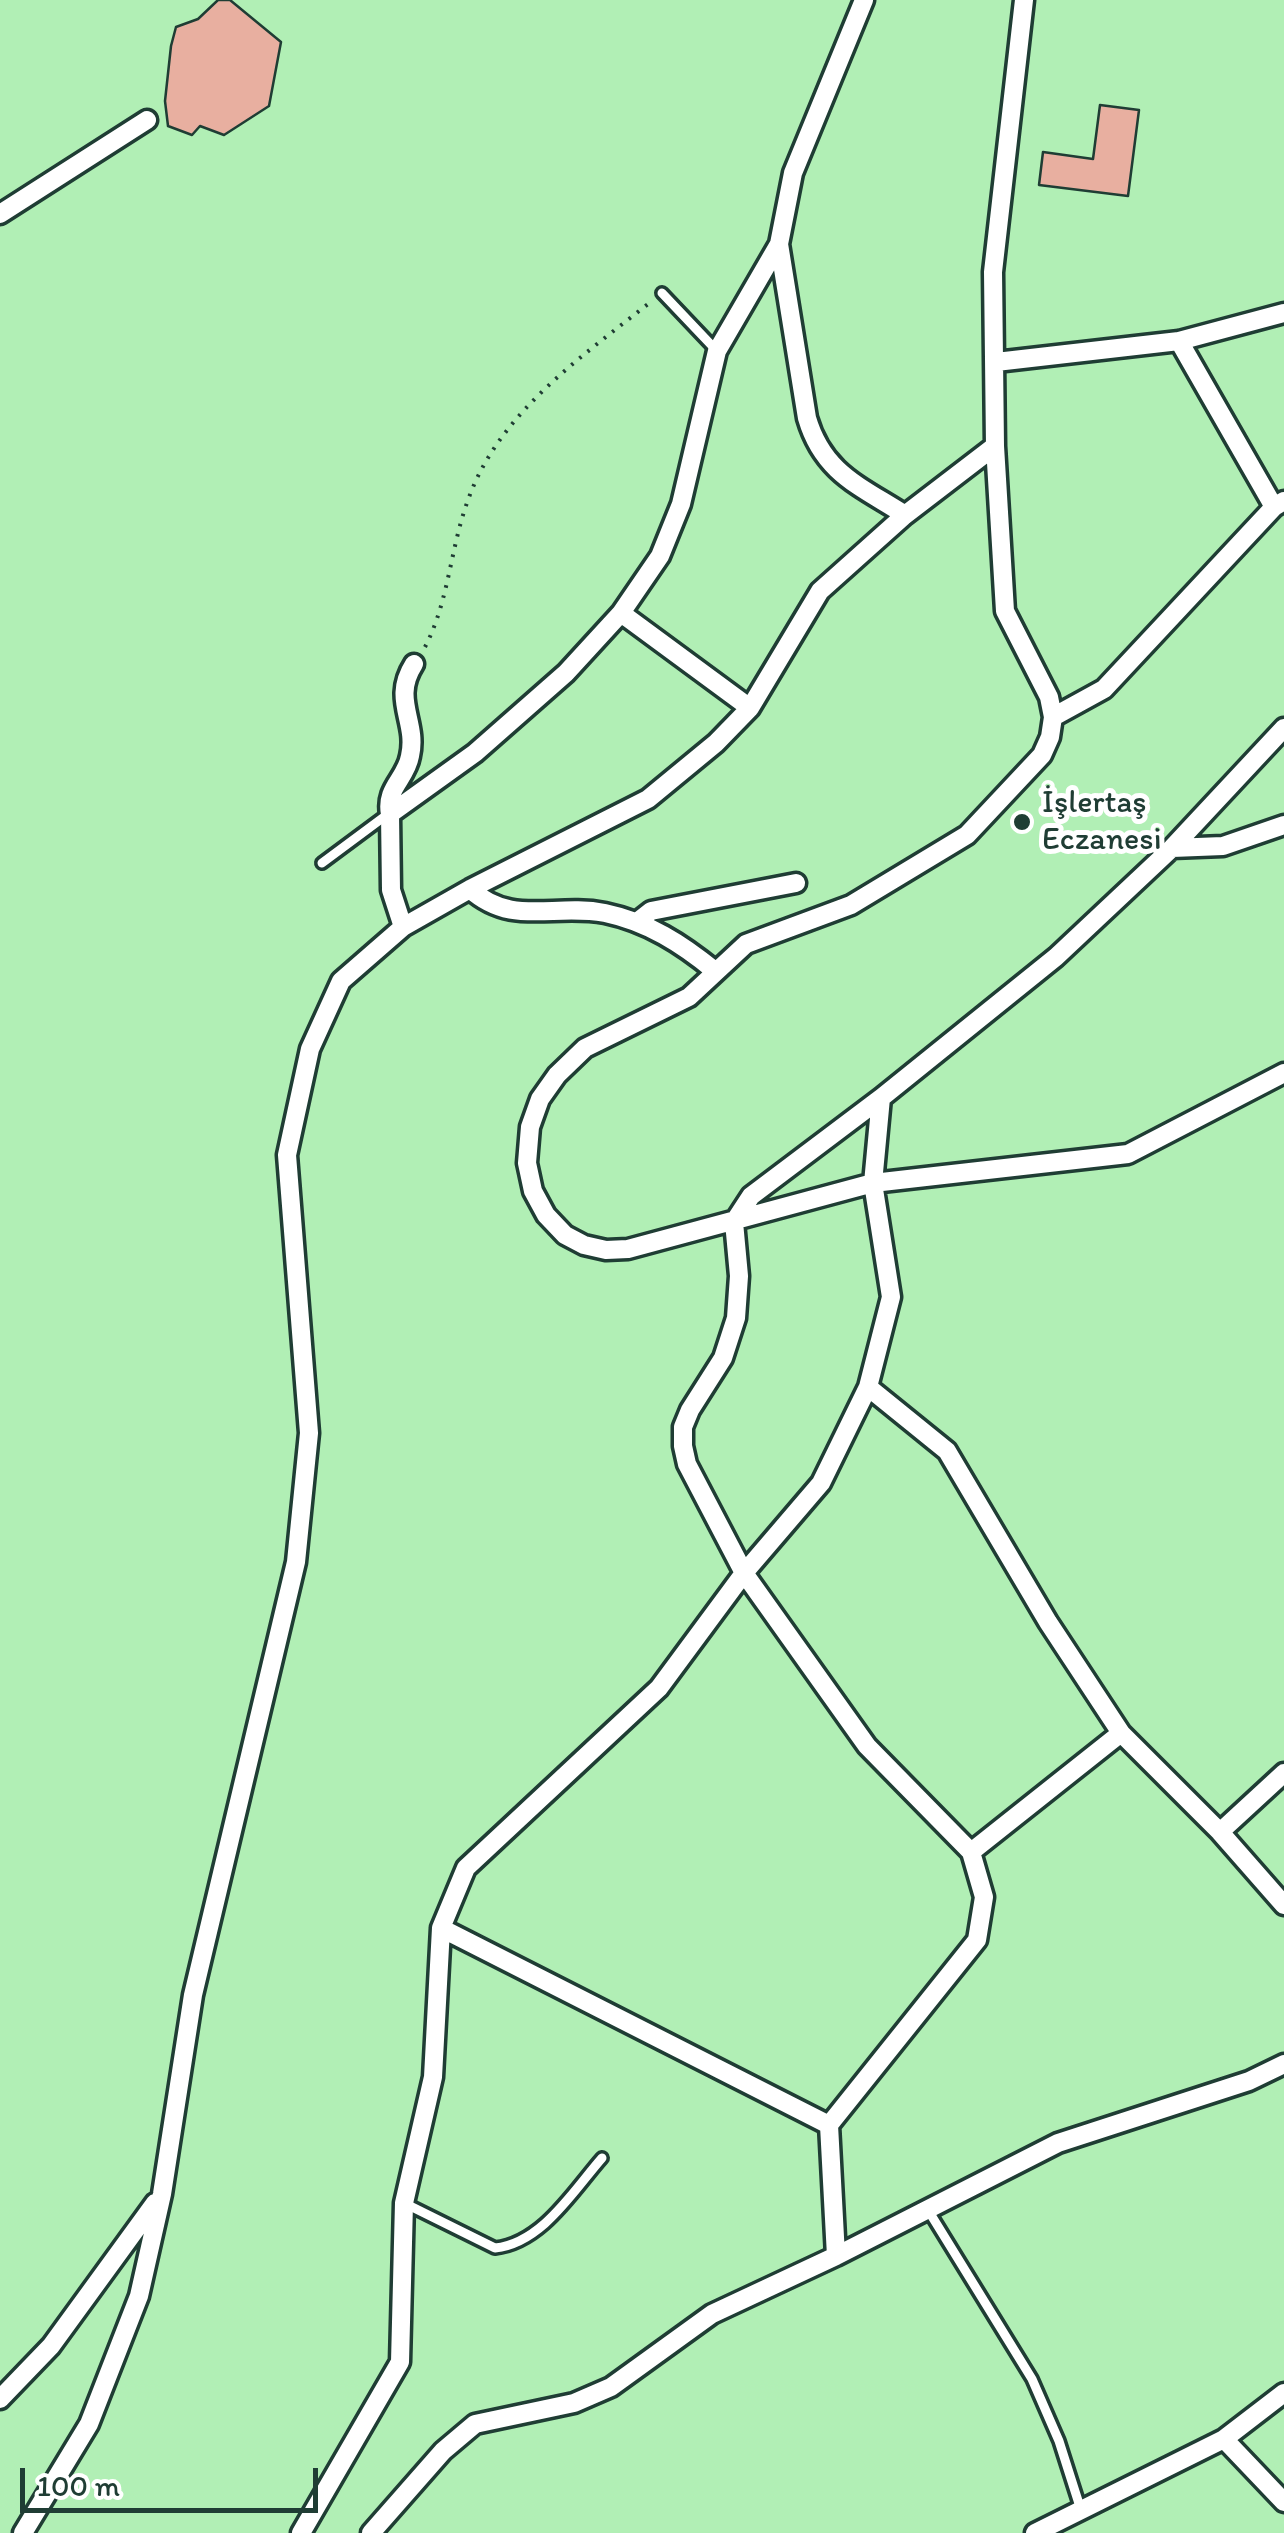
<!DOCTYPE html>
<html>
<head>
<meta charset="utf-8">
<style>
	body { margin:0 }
	#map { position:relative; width:1284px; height:2533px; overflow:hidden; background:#fff; font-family:Itim,sans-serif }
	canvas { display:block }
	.scale { position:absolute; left:20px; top:2468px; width:298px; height:45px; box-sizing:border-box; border:5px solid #1f3d34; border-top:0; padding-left:12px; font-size:30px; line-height:35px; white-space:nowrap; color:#1f3d34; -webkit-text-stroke:8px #fff; paint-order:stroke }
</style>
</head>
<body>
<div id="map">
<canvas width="1284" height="2533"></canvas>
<div class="scale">100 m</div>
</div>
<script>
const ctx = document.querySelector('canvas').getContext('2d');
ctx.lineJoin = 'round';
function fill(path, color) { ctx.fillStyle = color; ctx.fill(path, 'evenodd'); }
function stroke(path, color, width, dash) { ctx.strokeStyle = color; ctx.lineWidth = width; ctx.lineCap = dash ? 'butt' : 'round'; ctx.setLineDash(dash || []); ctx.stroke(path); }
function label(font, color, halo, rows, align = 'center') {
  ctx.font = font + ' Itim,sans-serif'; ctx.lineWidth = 10; ctx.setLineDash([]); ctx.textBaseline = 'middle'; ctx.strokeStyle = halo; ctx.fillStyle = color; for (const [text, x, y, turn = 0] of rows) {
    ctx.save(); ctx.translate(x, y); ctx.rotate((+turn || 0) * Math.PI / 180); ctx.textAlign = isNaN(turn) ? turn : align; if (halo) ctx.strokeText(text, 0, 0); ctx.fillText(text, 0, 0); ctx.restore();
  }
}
const green = new Path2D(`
	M0 0H1284V2533H0Z`);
const building = new Path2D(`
	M218 0H230L281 42 269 106 224 135 200 126 192 135 168 126 165 101 171 46 176 27 198 19Z
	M1100 105 1139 110 1128 196 1039 185 1043 152 1093 159Z`);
const path = new Path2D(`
	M425 647C449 601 450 549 468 500 499 412 583 356 653 300`);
const lane = new Path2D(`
	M662 293 717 351
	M322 863 388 814
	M404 2203 495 2248C542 2243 573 2191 602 2158
	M928 2210 1032 2379 1059 2441 1081 2510`);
const street = new Path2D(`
	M1024 0 993 272 995 446 1005 611 1049 697 1053 717 1050 737 1042 755 967 835 851 905 746 944 689 997 585 1048 557 1075 540 1099 530 1127 527 1163 533 1191 546 1215 565 1235 584 1245 606 1250 628 1249 873 1183 1128 1154 1284 1073
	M0 214 147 120
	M779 244 807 418C823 473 860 486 905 515
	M1179 341 1274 507
	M996 362 1179 341 1284 313
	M621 613 750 708
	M1053 717 1104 689 1274 507 1284 501
	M390 814C385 788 406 779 410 756 418 721 391 700 414 664
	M1172 848 1223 846 1284 825
	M470 889C512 927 553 903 605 913 648 922 682 944 715 971
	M637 922 651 911 796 883
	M403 927 391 890 390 814 475 753 566 673 621 613 660 556 681 504 717 351 779 244 793 173 864 0
	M868 1387 947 1451 1048 1622 1121 1733 1220 1832 1284 1905
	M1220 1832 1284 1773
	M971 1852 1121 1733
	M441 1928 829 2125
	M836 2256 829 2125 977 1940 984 1897 971 1852 867 1746 744 1573 687 1464 683 1446V1427L690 1410 723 1358 736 1318 739 1276 734 1222 751 1196 881 1098
	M0 2399 51 2346 155 2203
	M1224 2439 1284 2502
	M23 2533 89 2424 139 2296 162 2194 193 1995 296 1562 309 1433 287 1155 310 1049 341 981 403 927 470 889 648 799 716 743 750 708 820 591 905 515 995 446
	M301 2533 400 2362 404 2203 433 2077 441 1928 466 1868 659 1688 744 1573 821 1483 868 1387 891 1297 873 1183 881 1098 1056 957 1172 848 1284 728
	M371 2533 443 2451 475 2424 574 2403 611 2387 712 2314 836 2256 1058 2143 1249 2081 1284 2064
	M1035 2533 1224 2439 1284 2393`);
const markers = [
	[1022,822,10,"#1f3d34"]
];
const poiNames = [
	["İşlertaş",1042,804],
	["Eczanesi",1042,841]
];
fill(green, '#b1efb5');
fill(building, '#e8afa0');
stroke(building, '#1f3d34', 2.5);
stroke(lane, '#1f3d34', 16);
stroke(street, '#1f3d34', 25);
stroke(path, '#1f3d34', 4, [2.5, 8]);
stroke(lane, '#fff', 9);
stroke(street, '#fff', 18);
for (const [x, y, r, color] of markers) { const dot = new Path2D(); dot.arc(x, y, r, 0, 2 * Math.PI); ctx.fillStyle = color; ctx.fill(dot); stroke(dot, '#fff', 4); }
label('32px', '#1f3d34', '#fff', poiNames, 'left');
</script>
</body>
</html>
